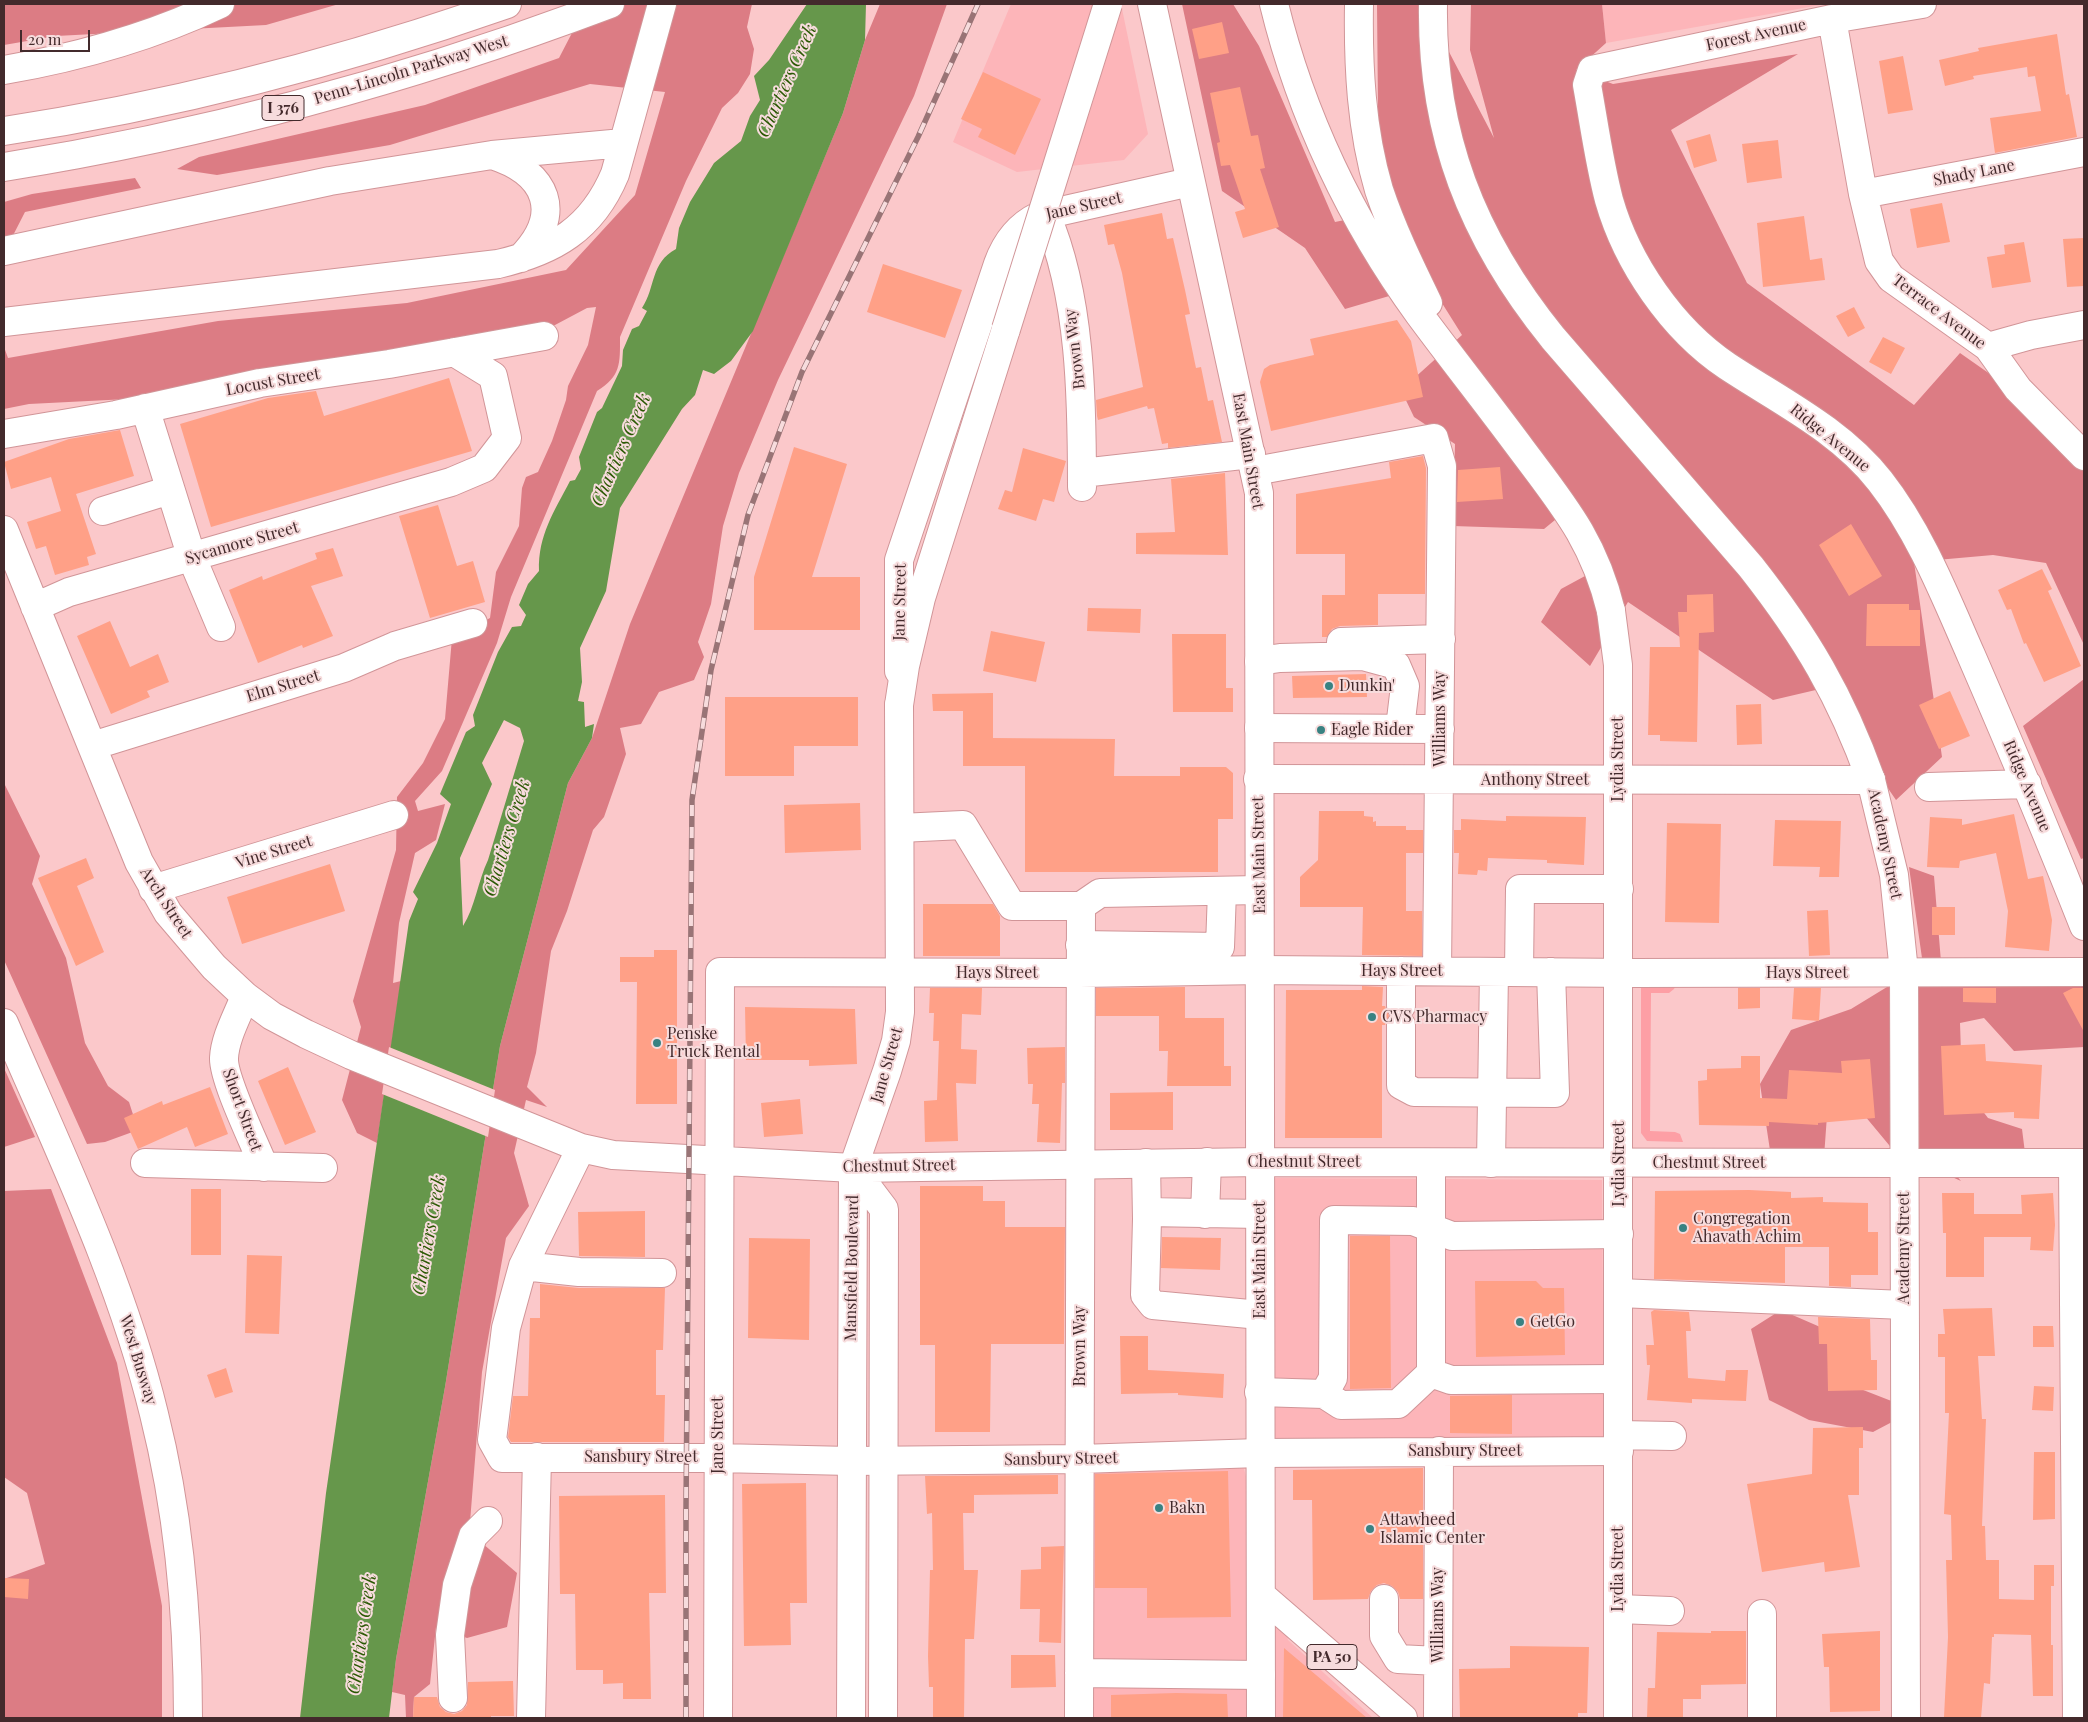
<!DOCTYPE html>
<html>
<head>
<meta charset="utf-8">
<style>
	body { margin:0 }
	#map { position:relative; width:2088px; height:1722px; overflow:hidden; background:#fbc8ca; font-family:"Playfair Display",serif }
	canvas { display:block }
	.frame { position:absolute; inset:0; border:5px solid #432a2c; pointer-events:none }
	.scale { position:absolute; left:20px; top:30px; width:70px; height:22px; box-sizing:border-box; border:2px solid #432a2c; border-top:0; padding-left:6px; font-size:15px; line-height:18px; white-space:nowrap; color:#432a2c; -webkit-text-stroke:4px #f7dcdd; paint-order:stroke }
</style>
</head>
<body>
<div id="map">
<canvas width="2088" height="1722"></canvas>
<div class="frame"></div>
<div class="scale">20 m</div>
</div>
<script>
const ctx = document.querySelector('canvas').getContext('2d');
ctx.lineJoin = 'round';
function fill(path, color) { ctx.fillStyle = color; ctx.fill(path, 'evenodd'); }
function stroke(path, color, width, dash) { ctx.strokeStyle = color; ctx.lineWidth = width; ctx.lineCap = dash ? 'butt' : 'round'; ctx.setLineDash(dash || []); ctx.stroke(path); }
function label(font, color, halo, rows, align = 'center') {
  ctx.font = font + ' "Playfair Display",serif'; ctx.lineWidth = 4; ctx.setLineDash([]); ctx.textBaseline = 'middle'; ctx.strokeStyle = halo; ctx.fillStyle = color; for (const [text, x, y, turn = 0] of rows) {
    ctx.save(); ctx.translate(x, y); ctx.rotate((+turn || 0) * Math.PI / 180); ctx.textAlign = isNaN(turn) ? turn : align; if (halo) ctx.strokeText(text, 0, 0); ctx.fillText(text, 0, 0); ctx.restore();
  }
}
const built = new Path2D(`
	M1011 4H1121L1148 134 1124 160 1017 172 953 142Z
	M1602 4H1826L1606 43Z
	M1275 1178 1602 1180 1604 1443 1244 1469 1288 1640 1373 1718H1079L1080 1459 1275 1441Z`);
const green = new Path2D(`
	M1641 985H1676L1674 989 1669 993H1651L1650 1131 1675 1132 1680 1134 1683 1142 1647 1141 1641 1133Z`);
const forest = new Path2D(`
	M4 4H339L266 25 56 36 4 45Z
	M587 4H752L747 27 754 49 750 74 738 93 722 108 686 181 620 337C620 364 621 376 597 391L511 597 497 643 442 771 415 801 418 811 445 804 436 840 415 853 399 923 393 983 401 981 377 1143 357 1133 342 1100 361 1027 353 1001 396 850 397 797 423 763 445 719 452 638 490 618 496 572 519 526 522 488 526 477 538 472 552 441 566 400 568 386 588 345 596 307 587 308 555 325 407 351 128 399 29 404 4 409V347L8 358 218 321 407 303 566 270 635 195 665 92 590 84 390 145 217 175 177 169 199 157 425 105 559 58Z
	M880 4H947L914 96 778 380 739 473 723 526 711 604 698 642 704 657 694 680 659 692 641 724 620 728 626 754 604 817 593 830 567 911 551 951 536 1053 527 1087 547 1107 526 1100 514 1153 529 1206 506 1238 482 1372 470 1522 482 1543 517 1573 507 1627 467 1638 436 1627 430 1684 414 1697 413 1718H406L405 1695 392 1692 396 1659 445 1387 500 1046 568 783 592 738 630 624 843 113 865 40Z
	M1182 4H1233L1259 46 1335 222 1379 213 1377 4H1424L1494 138 1470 50 1471 4H1602L1606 43 1576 70 1613 84 1798 54 1671 130 1747 283 1914 405 1960 353 2084 440V645L2046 563 1993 555 1914 562 1942 757 1896 800 1820 689 1773 700 1628 602 1590 666 1541 622 1561 589 1585 576 1595 530 1577 502 1544 529 1453 526 1455 444 1414 417 1401 390 1462 335 1430 284 1345 309 1305 248 1222 191Z
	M135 178 141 188 25 212 4 253V202L32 194Z
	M2084 679V858L2081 859 2023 726Z
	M4 783 40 856 32 884 66 958 85 1043 108 1086 129 1102 138 1130 105 1142 87 1144 4 960Z
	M1909 867 1934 876 1941 962 2036 987 2084 965V1047L2014 1051 1984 1018 1960 1023 1962 1084 1988 1118 2022 1129 2025 1153 1937 1154 1961 1181 1894 1151 1830 1074 1824 1157H1771L1760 1084 1791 1030 1851 1009 1923 965Z
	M4 1068 35 1137 4 1147Z
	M51 1189 117 1363 162 1606V1718H4V1579L45 1564 27 1493 4 1477V1191Z
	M1781 1310 1834 1333 1835 1379 1894 1402 1892 1422 1873 1432 1809 1420 1769 1400 1751 1329Z`);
const water = new Path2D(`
	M807 4H866L865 40 843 113 753 331 731 361 714 374 703 370 695 395 682 409 620 508 606 591 580 648 582 682 578 701 584 702 585 727 594 724 592 738 568 783 500 1046 445 1387 396 1659 389 1718H300L326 1493 409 921 418 899 413 892 437 843 451 804 440 794 466 732 475 726 473 715 498 652 512 627 521 626 526 615 519 605 528 584 539 571C538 535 554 512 570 481L575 480 581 469 579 457 597 412 602 408 622 366 623 350 632 329 639 326 647 311 642 308C656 287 650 263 676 249L679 228 690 202 714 163 741 141 750 116 760 100 754 76 769 60ZM504 720 520 728 524 741 488 860C478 881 475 907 463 926L460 858 492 784 482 763Z`);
const pier = new Path2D(`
	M389 1047 495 1090 488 1137 382 1094Z`);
const building = new Path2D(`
	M1222 22 1229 53 1199 59 1192 29Z
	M2057 34 2066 95 2069 94 2077 137 1995 153 1990 118 2041 111 2035 76 2028 77 2027 67 1973 76 1974 79 1945 86 1939 60 1979 51 1978 48Z
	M1903 56 1913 110 1888 114 1879 61Z
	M983 72 1041 99 1015 155 978 137 982 129 961 119Z
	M1240 87 1251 136 1258 135 1265 168 1260 169 1279 227 1243 238 1235 212 1245 209 1230 165 1221 166 1217 143 1220 142 1210 93Z
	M1710 134 1717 161 1694 168 1686 141Z
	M1778 140 1782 178 1747 183 1742 144Z
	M1942 203 1950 242 1917 248 1910 209Z
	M1162 213 1167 239 1173 238 1185 290 1190 314 1185 315 1196 368 1201 367 1208 401 1213 400 1222 442 1168 448V443L1162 444 1154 408 1148 409 1147 406 1098 420 1097 416 1096 400 1143 387 1122 273 1114 244 1108 245 1104 225Z
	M1804 216 1810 260 1822 258 1825 280 1763 287 1757 223Z
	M2084 238V286L2067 287 2063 239Z
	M2024 242 2031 282 1992 288 1987 257 2005 254 2004 245Z
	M883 264 962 290 945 338 867 312Z
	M1854 307 1865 328 1848 337 1836 316Z
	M1397 320 1411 341 1423 397 1271 431 1260 382 1264 369 1270 365 1314 355 1310 339Z
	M1883 337 1905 348 1891 374 1869 362Z
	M449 378 472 451 211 527 180 424 268 398 316 391 324 416Z
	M120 430 134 476 76 494 96 554 87 557 89 565 55 575 46 546 36 549 27 522 61 511 51 477 11 489 4 462 69 439Z
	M794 447 847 464 812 577H860V630H754V577Z
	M1023 448 1066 461 1054 502 1043 499 1036 521 998 509 1005 490 1012 492Z
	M1423 456 1426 468 1425 594H1378V625L1340 626 1332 629 1327 637H1322V595H1345V554H1296V494L1391 478 1389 462Z
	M1500 467 1503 499 1457 502 1458 470Z
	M1225 473 1228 555 1136 554V533L1175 532 1171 479Z
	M438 505 457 566 473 561 485 602 430 618 399 516Z
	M1851 524 1882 576 1849 596 1819 545Z
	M333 548 343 576 311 586 333 636 303 648 302 645 258 663 229 590 262 576 263 580 317 559 315 553Z
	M2042 569 2052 589 2048 591 2081 666 2044 682 2026 643 2024 644 2011 609 2007 610 1998 590Z
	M1713 594 1714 632 1699 633 1697 742 1660 741V735H1648L1650 647H1680L1678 612H1687V595Z
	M1867 604H1909V610H1920V646H1866Z
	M1088 608 1141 609 1140 633 1087 631Z
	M110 621 130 667 158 654 169 682 147 691 150 697 111 714 77 636Z
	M991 631 1045 642 1036 682 983 671Z
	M1172 634H1226V688H1233V712H1173Z
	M1366 674 1367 697 1293 698 1292 676Z
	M1950 691 1970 736 1939 749 1919 705Z
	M993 693V738L1115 739 1114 776H1180V767H1226L1233 773V819H1218V872H1025V766H963V711H933L932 694Z
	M725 697H858V746H794V776H725Z
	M1761 704 1762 744 1737 745 1736 705Z
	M860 803 861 850 785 853 784 805Z
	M1319 811H1364V816L1373 817V822L1376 821V826H1406V830H1423V853H1406V911H1422V956L1362 955 1363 907H1300V877L1318 860Z
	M2014 814 2028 879 2043 876 2052 920 2049 951 2005 947 2008 911 1996 853 1960 861 1959 868 1927 867 1930 817 1962 819V825Z
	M1506 816 1586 817 1584 865 1547 863V860L1488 858 1487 871 1478 870 1477 875 1458 874 1459 853H1454V830H1461V819L1506 821Z
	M1775 820 1841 821 1839 877H1819L1820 867 1773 866Z
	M1667 823 1721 824 1719 923 1665 922Z
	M86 858 94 878 77 886 104 952 76 966 38 878Z
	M330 864 345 911 242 944 227 897Z
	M923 904H993L1000 916V956H923Z
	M1932 907H1955V935H1932Z
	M1828 910 1830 955 1809 956 1807 911Z
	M654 950H677V1104H636L637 982H620V957H654Z
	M1362 986 1383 987 1382 1006H1385L1389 1016 1385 1025H1382V1138H1285L1286 990H1362Z
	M1185 987V1018H1224V1066H1231V1086H1167L1168 1051H1159V1016H1096V988Z
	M930 988H982L981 1015 962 1014 961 1049 977 1050 976 1084 956 1083 958 1141 925 1142 924 1101 937 1100 939 1041H933L934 1013H929Z
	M1738 988H1760V1008L1738 1009Z
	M1794 988H1821L1819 1021 1792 1019Z
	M1963 988H1996V1003L1963 1002Z
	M2073 988H2084V1032L2063 993Z
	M745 1007 855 1009 857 1064 809 1066V1060H746Z
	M1985 1044 1986 1061 2042 1065 2039 1119 2014 1118V1112L1944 1115 1941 1046Z
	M1065 1047V1083H1062L1060 1143 1037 1142 1039 1104H1032L1033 1084H1028L1027 1048Z
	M1741 1056H1760V1098L1787 1099 1789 1070 1842 1073 1841 1061 1870 1059 1875 1118 1818 1123V1125L1769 1122V1126L1699 1125 1698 1081 1707 1080V1069L1741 1068Z
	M288 1067 316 1132 285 1145 258 1081Z
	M210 1087 228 1134 195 1147 187 1127 138 1149 124 1118 162 1101 163 1105Z
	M1173 1092V1130H1110V1093Z
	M800 1099 803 1134 764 1137 761 1103Z
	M920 1186H983V1201H1005V1227H1065L1064 1344H991L990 1432H935V1345H920Z
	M191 1189H221V1255H191Z
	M1749 1190 1791 1192V1198L1823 1197V1202L1868 1203V1232H1878V1275H1851V1287L1829 1286V1247H1785V1283L1654 1279 1655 1191Z
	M1942 1193H1974V1214H2022L2021 1195 2053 1193 2055 1225 2053 1251 2030 1250 2031 1237H1984V1277H1946V1233H1943Z
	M645 1211V1257L579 1256 578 1212Z
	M1350 1236H1390L1391 1388 1350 1389Z
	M1162 1237 1221 1238 1220 1270 1161 1268Z
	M749 1238 810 1239 809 1340 748 1338Z
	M247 1255 282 1256 279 1334 245 1333Z
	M1475 1281H1536L1543 1288H1564L1565 1355 1476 1357Z
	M540 1284 579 1288H665L663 1350H656V1395H665L664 1442H511L508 1437 513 1396H528L530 1318H540Z
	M1992 1308 1995 1356H1978L1982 1419H1986L1982 1526H1985L1986 1560H1999V1599L2034 1600V1565H2054V1586H2051V1645H2053V1696H2033L2031 1635 1994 1634V1637H1992L1990 1684 1984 1683 1981 1718 1944 1717 1948 1637 1946 1560H1952L1951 1515 1944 1514 1949 1413H1945V1357H1938V1334H1945L1943 1309Z
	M1654 1310 1689 1312 1691 1331H1686L1688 1378 1725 1381 1726 1370H1748L1746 1401 1692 1399V1403L1647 1400 1650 1365H1647L1646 1345H1654L1651 1312Z
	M1818 1317 1870 1319 1871 1360H1877V1390L1828 1391 1827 1344H1819Z
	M2033 1326H2053L2054 1347H2033Z
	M1120 1336H1148V1370L1224 1374 1223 1398 1178 1395V1393L1121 1394Z
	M226 1368 233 1392 215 1398 207 1375Z
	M2034 1386 2054 1387 2053 1411 2032 1410Z
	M1512 1395V1434L1450 1433V1396Z
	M1863 1427V1448H1859V1495H1848L1860 1567 1825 1572 1824 1562 1762 1572 1747 1484 1812 1474 1813 1428Z
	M2034 1452H2055V1519L2033 1520Z
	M1423 1468V1599H1400L1398 1592 1392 1586 1384 1583 1377 1585 1371 1591 1368 1599 1313 1600 1312 1500H1293V1470Z
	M1228 1471 1231 1617 1147 1618V1588H1095V1474Z
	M1058 1475V1494L974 1495V1513H963L964 1570H978L974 1639H965L964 1718H933V1687H929L928 1656 930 1570H933L932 1513 927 1514 925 1476Z
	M806 1483 807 1603H790L791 1645 744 1646 742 1484Z
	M665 1495 666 1593H649L651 1699H623V1683L603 1684V1670H576L575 1594H560L559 1496Z
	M1064 1546 1061 1643 1039 1642 1040 1609H1020L1021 1570 1041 1569V1547Z
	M4 1578 29 1579 28 1599 4 1597Z
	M1711 1631H1746V1684L1701 1685V1699H1683V1717H1647L1648 1688H1655L1657 1632 1711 1633Z
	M1880 1631V1711L1830 1712 1829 1667H1824L1822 1634Z
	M1510 1646 1589 1647 1587 1713H1578V1718H1460L1459 1669 1510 1668Z
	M1284 1648 1367 1718H1283Z
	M1011 1655H1055L1056 1687 1011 1688Z
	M513 1681 514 1716H491V1718H413L414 1697H437L440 1707 446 1712 454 1714 462 1711 467 1705 468 1682Z
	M1176 1693 1227 1694 1228 1718H1111V1695Z`);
const minor = new Path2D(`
	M1922 4 1832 19 1592 70 1587 85C1594 123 1599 162 1609 200 1627 263 1672 329 1727 366 1780 401 1840 430 1880 481 1920 532 1945 596 1971 655 2010 745 2048 835 2084 926
	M1832 19 1863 194 1879 261 1891 278 1988 347 2018 389 2084 456
	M1863 194 2084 152
	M1046 215C1081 296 1082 400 1082 487
	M1988 347 2031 335 2084 325
	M145 408 192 558 221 627
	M4 434 116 415 260 383 389 364 544 336
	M1255 471 1434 438 1442 466 1437 971
	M1082 473 1251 454
	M103 511 170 490
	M4 530 139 862 168 913 214 967 245 996 272 1016 306 1034 351 1055 581 1148 613 1155 853 1168
	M35 607 69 592 451 482 484 468 507 438 493 376 454 352
	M1341 642 1441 639
	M1259 661 1280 658 1363 656 1396 665 1405 686 1400 728
	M899 671V560L998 264C1006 242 1018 226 1039 216L1190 182
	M1259 728 1440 729
	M92 746 344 668 395 646 473 623
	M1258 779 1871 780
	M1929 787 2027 784
	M900 828 963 825 1012 906H1081L1079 1718
	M153 889 394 815
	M1081 906 1100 893 1259 890
	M1080 945 1220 947 1222 891
	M1401 971V1006
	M1519 972 1520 889H1619
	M245 996C238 1015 225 1037 224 1058 223 1079 255 1144 264 1167
	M4 1023C59 1151 121 1278 154 1414 179 1513 188 1617 188 1718
	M1401 1025V1085L1414 1092 1555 1093 1551 972
	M581 1148 523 1266 506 1328 492 1440 502 1458H718L850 1461 1080 1459 1259 1453 1619 1451
	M145 1163 323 1168
	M1146 1163 1147 1219 1145 1295 1153 1305 1260 1315
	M1491 1163 1494 972
	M1903 1163H2084
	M2073 1163 2077 1718
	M1147 1212 1260 1214
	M1205 1214 1207 1162
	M523 1266 579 1272 662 1273
	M1619 1293 1904 1305
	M1431 1373 1451 1380 1618 1379
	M1259 1392 1324 1394 1341 1405 1398 1404 1431 1373V1163
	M1324 1394 1333 1378 1334 1220 1413 1221 1452 1236 1619 1234
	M1619 1435 1672 1436
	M1384 1599V1636L1398 1659 1438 1661
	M1618 1609 1670 1611
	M1079 1673 1261 1675
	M453 1698 450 1635 457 1585 473 1536 488 1521
	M531 1718 537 1457
	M718 1718 720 972 1080 973 1261 970 1633 973 2084 972
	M1438 1718 1439 1451
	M1762 1718V1614`);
const major = new Path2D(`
	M1152 4 1259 493 1261 1718
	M1611 611 1618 665V1718
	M1871 780 1894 875 1904 972 1906 1718
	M853 1168 1261 1162 1903 1163
	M853 1168 884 1209V1219L883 1718
	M1261 1595 1403 1718
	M851 1718 853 1168 887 1071 896 1041 900 1012 899 705`);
const highway = new Path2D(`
	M1274 4C1301 115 1352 222 1419 314 1453 360 1488 404 1522 450 1564 506 1594 541 1611 611
	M1359 4C1358 66 1361 129 1379 190 1392 229 1410 266 1428 303
	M1433 4C1431 134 1472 238 1553 338L1751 567C1806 637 1841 696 1871 780
	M4 70C79 57 151 37 220 4
	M4 131C175 105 344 61 507 4
	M492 155C548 173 564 214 521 258
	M4 167C211 134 414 78 610 4
	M4 251 330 181 492 155 623 143
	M4 322 498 264C554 251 592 229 615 174L662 4
	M899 705 905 666 921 598 1006 329`);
const rail = new Path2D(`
	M686 1718V1508L692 800 711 670 748 515 802 372 918 137 978 4`);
const highwayBridge = new Path2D(`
	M1006 329 1108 4`);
const markers = [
	[1329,686,5,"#398282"],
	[1321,730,5,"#398282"],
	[1372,1017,5,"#398282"],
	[657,1043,5,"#398282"],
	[1683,1228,5,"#398282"],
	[1520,1322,5,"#398282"],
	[1159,1508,5,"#398282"],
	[1370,1529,5,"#398282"]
];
const shields = [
	[283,108,42],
	[1332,1657,50]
];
const shieldNames = [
	["I 376",283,108],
	["PA 50",1332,1657]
];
const streetNames = [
	["Forest Avenue",1756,35,-12],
	["Penn-Lincoln Parkway West",411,70,-17],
	["Shady Lane",1974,173,-11],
	["Jane Street",1084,206,-13],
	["Terrace Avenue",1939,312,37],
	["Brown Way",1075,349,-97],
	["Locust Street",273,382,-10],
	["Ridge Avenue",1830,438,39],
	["East Main Street",1248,451,80],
	["Sycamore Street",242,543,-16],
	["Jane Street",900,602,-89],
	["Elm Street",283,686,-17],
	["Williams Way",1440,719,-90],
	["Lydia Street",1618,759,-90],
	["Anthony Street",1535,780],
	["Ridge Avenue",2027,786,67],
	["Academy Street",1885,844,78],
	["Vine Street",274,852,-17],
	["East Main Street",1259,855,-91],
	["Arch Street",166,903,57],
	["Hays Street",1402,971],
	["Hays Street",997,973],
	["Hays Street",1807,973],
	["Jane Street",887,1065,-74],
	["Short Street",242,1110,70],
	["Chestnut Street",1304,1162],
	["Chestnut Street",1709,1163],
	["Lydia Street",1619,1164,-90],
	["Chestnut Street",899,1166,-1],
	["Academy Street",1904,1248,-90],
	["East Main Street",1260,1260,-90],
	["Mansfield Boulevard",852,1268,-89],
	["Brown Way",1080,1346,-90],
	["West Busway",138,1360,73],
	["Jane Street",718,1435,-90],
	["Sansbury Street",1465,1451],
	["Sansbury Street",641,1457],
	["Sansbury Street",1061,1459,-1],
	["Lydia Street",1618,1569,-90],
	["Williams Way",1438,1615,-90]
];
const poiNames = [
	["Dunkin'",1339,686],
	["Eagle Rider",1331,730],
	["CVS Pharmacy",1382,1017],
	["Penske",667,1034],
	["Truck Rental",667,1052],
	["Congregation",1693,1219],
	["Ahavath Achim",1693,1237],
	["GetGo",1530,1322],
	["Bakn",1169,1508],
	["Attawheed",1380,1520],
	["Islamic Center",1380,1538]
];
const waterNames = [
	["Chartiers Creek",787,81,-66],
	["Chartiers Creek",621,450,-66],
	["Chartiers Creek",507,838,-73],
	["Chartiers Creek",429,1235,-80],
	["Chartiers Creek",362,1634,-82]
];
fill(built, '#fdb5b9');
fill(green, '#fd9fa5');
fill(forest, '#dc7c84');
fill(water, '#66974b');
fill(pier, '#fbc8ca');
fill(building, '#ffa087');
stroke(minor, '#d19598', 30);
stroke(major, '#d19598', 30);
stroke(highway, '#d19598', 30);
stroke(minor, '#fff', 28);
stroke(major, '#fff', 28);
stroke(highway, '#fff', 28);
stroke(rail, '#997476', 5.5);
stroke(rail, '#f7dcdd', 4, [11]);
stroke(highwayBridge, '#d19598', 30, []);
stroke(highwayBridge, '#fff', 28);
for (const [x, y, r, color] of markers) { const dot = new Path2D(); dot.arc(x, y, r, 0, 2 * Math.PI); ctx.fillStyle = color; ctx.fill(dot); stroke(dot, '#f7dcdd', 2); }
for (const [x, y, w] of shields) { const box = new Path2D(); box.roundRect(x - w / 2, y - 12.5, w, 25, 4); ctx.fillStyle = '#f7dcdd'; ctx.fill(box); stroke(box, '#432a2c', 1); }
label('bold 15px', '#432a2c', null, shieldNames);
label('16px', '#432a2c', '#f7dcdd', streetNames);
label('16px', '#432a2c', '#f7dcdd', poiNames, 'left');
label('italic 18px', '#2b5904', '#f7dcdd', waterNames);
</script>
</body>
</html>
